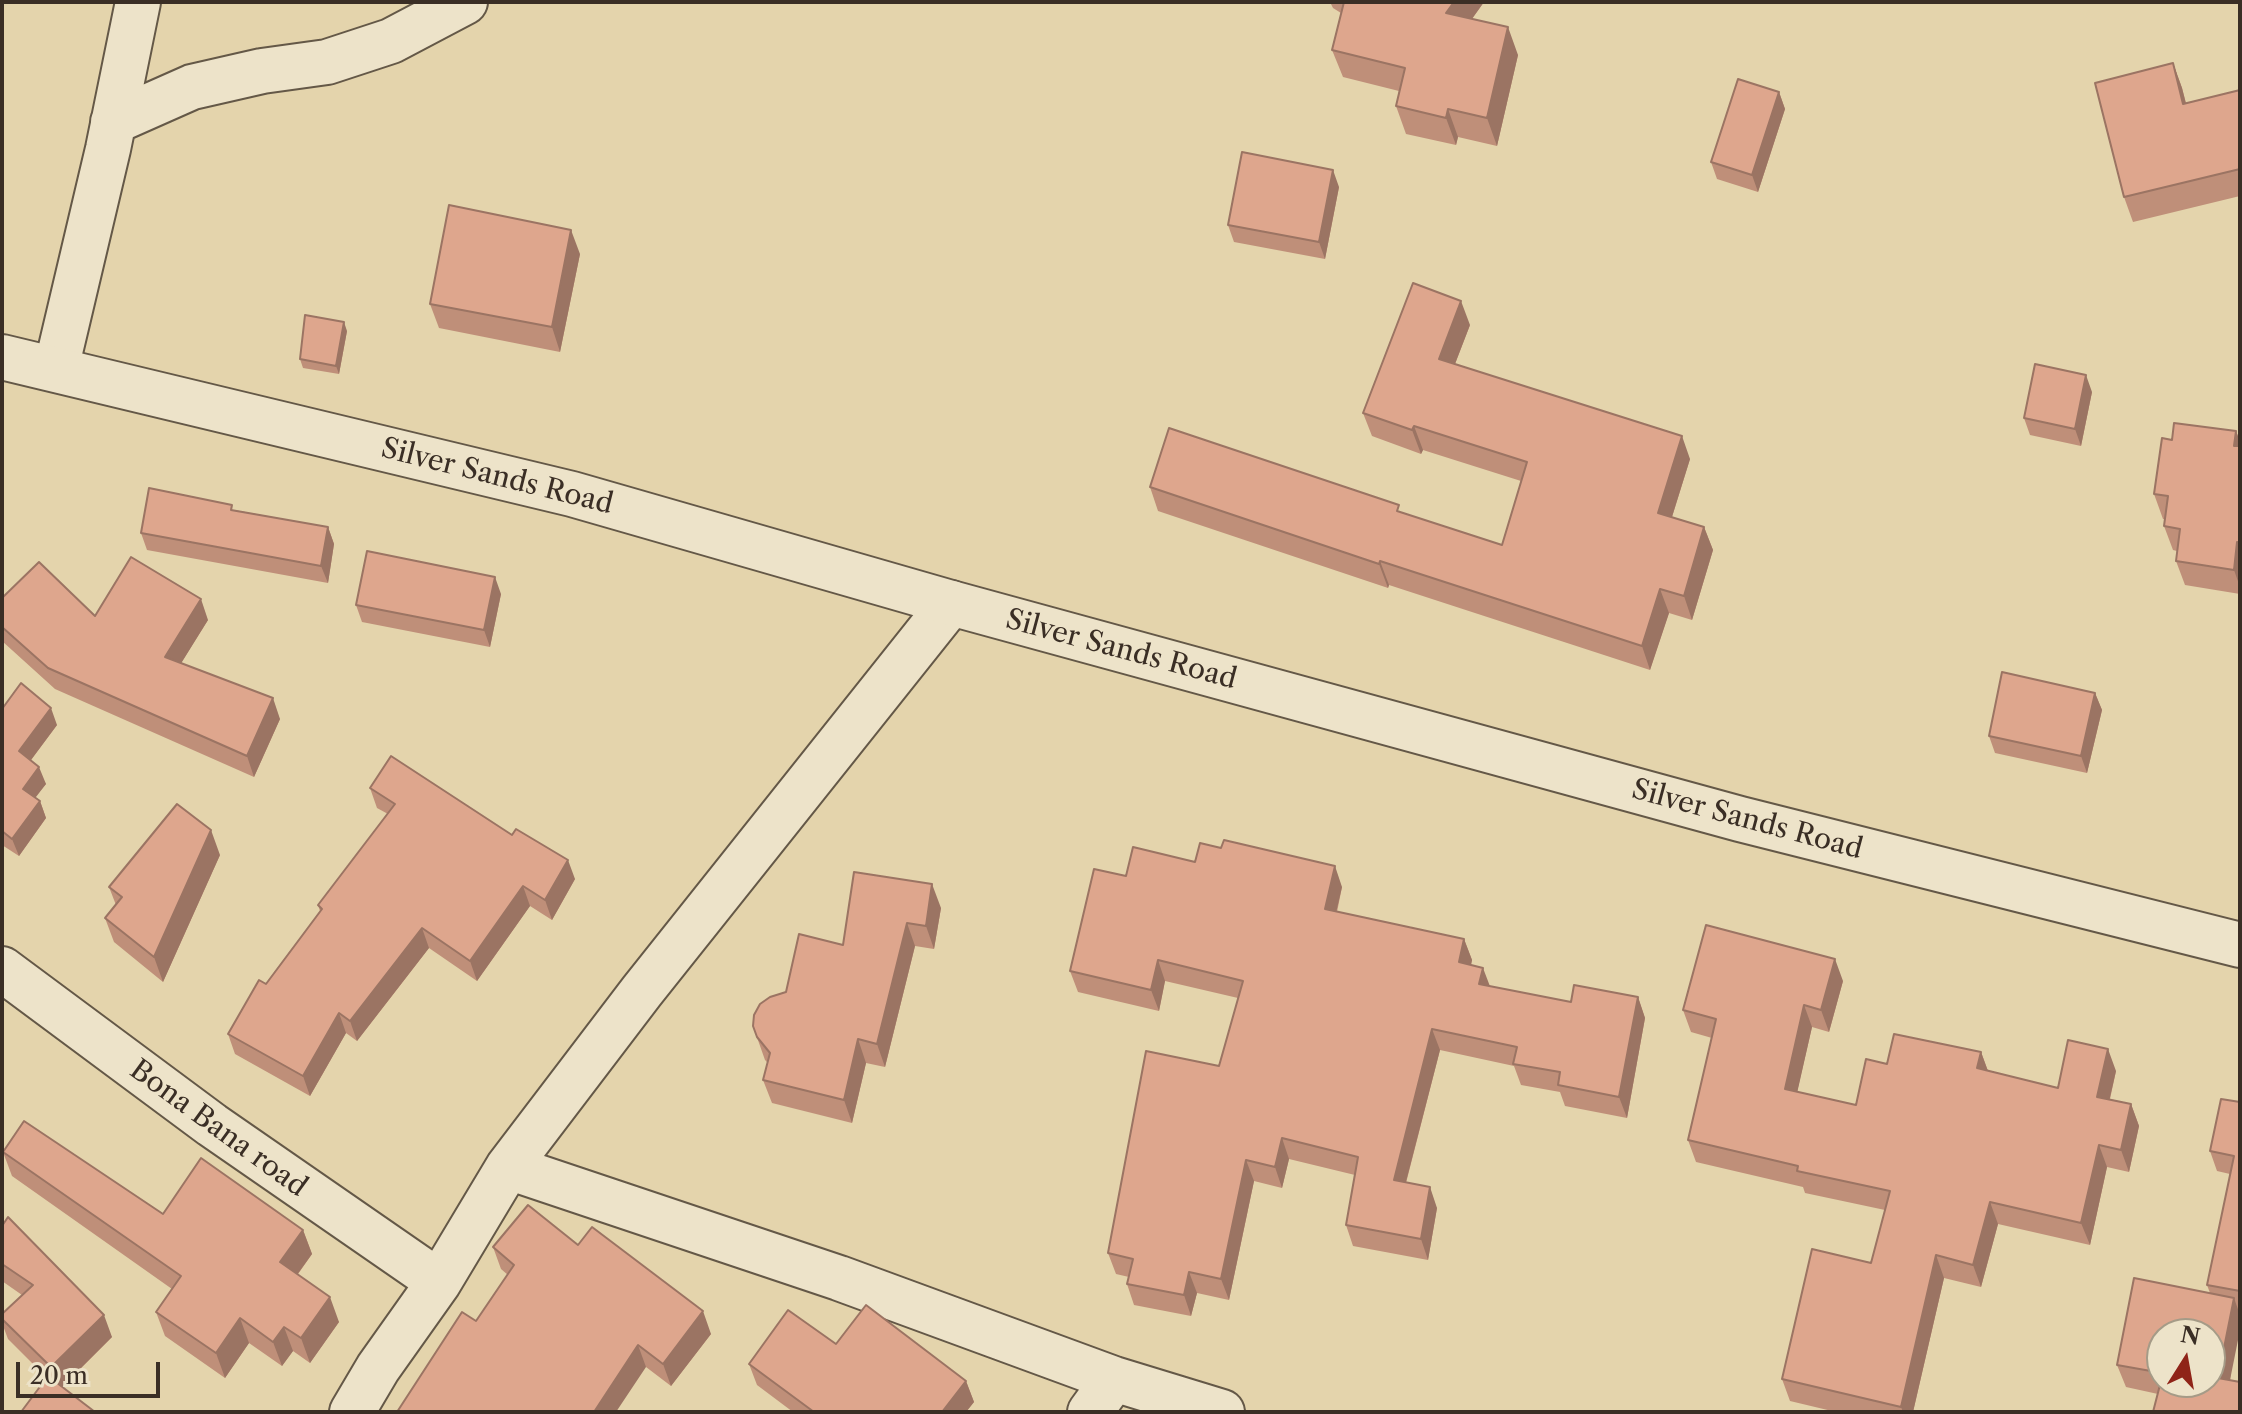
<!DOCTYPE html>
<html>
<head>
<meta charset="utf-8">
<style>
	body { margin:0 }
	#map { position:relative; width:2242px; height:1414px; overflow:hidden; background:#e4d4ac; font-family:"Libre Caslon Text",serif }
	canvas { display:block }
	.frame { position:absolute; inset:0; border:4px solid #3a2e25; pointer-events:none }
	.north { position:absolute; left:2146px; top:1318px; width:80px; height:80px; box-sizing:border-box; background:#ede3c9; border:2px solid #a59b87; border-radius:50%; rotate:11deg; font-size:22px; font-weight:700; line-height:32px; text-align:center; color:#3a2e25 }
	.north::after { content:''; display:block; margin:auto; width:28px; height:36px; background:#8f2418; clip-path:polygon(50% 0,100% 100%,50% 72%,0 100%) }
	.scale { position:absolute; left:16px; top:1362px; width:144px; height:36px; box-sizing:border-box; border:4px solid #3a2e25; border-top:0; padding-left:10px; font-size:24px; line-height:28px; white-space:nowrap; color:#3a2e25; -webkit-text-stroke:6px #ede3c9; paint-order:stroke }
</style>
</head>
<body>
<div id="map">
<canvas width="2242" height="1414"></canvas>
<div class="frame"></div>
<div class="north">N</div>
<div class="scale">20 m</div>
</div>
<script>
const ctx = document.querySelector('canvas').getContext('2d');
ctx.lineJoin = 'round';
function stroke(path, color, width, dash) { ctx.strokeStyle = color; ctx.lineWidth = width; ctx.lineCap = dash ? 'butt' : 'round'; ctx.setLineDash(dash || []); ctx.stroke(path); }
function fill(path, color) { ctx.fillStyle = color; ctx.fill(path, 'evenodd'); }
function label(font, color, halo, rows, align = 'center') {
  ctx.font = font + ' "Libre Caslon Text",serif'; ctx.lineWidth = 6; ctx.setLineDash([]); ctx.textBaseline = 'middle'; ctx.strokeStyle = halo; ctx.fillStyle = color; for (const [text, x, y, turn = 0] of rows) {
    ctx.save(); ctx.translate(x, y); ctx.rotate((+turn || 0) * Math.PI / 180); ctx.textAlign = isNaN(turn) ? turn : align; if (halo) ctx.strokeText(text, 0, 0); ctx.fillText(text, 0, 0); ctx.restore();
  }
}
const minor = new Path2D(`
	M113 122 192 87 262 71 327 62 391 41 465 2
	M56 369 108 149 138 2
	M2 969 212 1125 439 1282
	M508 1167 839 1278 1114 1379 1222 1412
	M352 1412 378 1368 439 1282 508 1167 642 991 951 603
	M1090 1412 1114 1379`);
const tertiary = new Path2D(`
	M2 357 572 494 951 603 1740 819 2240 945`);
const wall = new Path2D(`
	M1330 2H1484L1472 19 1518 55 1497 146 1458 137 1456 145 1406 134 1396 106 1399 91 1343 77 1332 50 1341 13 1333 8Z
	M2173 63 2182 88 2186 103 2240 90V196L2133 222 2124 197Z
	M1779 92 1785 109 1758 192 1717 179 1711 162Z
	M1339 187 1325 259 1234 242 1228 225Z
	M580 254 560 352 439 328 430 304Z
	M1470 325 1455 364 1690 459 1672 517 1704 527 1713 550 1692 620 1669 613 1650 670 1389 585 1388 588 1158 511 1150 487 1402 513 1502 545 1521 481 1423 450 1421 454 1372 436 1363 413Z
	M347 331 339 374 303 368 300 359Z
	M2092 392 2081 446 2030 435 2024 418Z
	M2236 431 2240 441V594L2185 585 2176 561 2177 551 2173 550 2164 526 2165 519H2163L2154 494 2172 440Z
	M234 510 328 527 334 544 328 583 147 550 141 533Z
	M501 594 490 647 362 622 356 605Z
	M2 598 95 616 208 620 181 663 280 719 254 777 55 689 2 641Z
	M2095 693 2102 710 2087 773 1995 753 1989 736Z
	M2 709 57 725 31 760 46 784 35 797 40 801 46 818 19 856 2 845Z
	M370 788 575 879 552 920 530 906 477 981 429 948 357 1041 346 1033 310 1096 235 1054 228 1034 320 911 318 905 388 814 377 808Z
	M220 855 163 982 114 942 105 918 116 905 109 887Z
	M1195 862 1342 887 1337 912 1464 939 1472 960 1471 965 1490 986 1571 1002 1638 997 1645 1018 1627 1118 1565 1106 1560 1092 1521 1085 1514 1066 1440 1050 1406 1183 1437 1208 1428 1260 1353 1246 1346 1225 1355 1175 1289 1159 1282 1188 1254 1181 1229 1300 1197 1293 1191 1316 1134 1305 1127 1284 1129 1277 1116 1274 1108 1253 1219 1066 1238 998 1165 981 1159 1011 1078 992 1070 971 1126 876Z
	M941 908 934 949 915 946 885 1067 866 1063 852 1123 772 1103 763 1080 768 1063 765 1060 753 1026 786 992 843 945Z
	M1843 981 1829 1032 1812 1027 1797 1092 1856 1105 1887 1064 1981 1052 1988 1071 2058 1088 2116 1071 2110 1099 2131 1104 2139 1126 2129 1172 2107 1167 2090 1245 1998 1224 1981 1287 1944 1278 1913 1412H1836L1790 1401 1782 1379 1871 1263 1885 1210 1805 1193 1803 1187 1696 1162 1688 1140 1712 1038 1691 1032 1683 1010Z
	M2240 1102V1310L2238 1309 2230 1380 2158 1394 2126 1387 2117 1365 2210 1293 2207 1285 2230 1174 2217 1171 2210 1151ZM2162 1334 2210 1382H2162Z
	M3 1152 163 1214 303 1230 312 1254 298 1274 339 1322 310 1363 293 1351 282 1366 249 1343 225 1378 165 1336 156 1312 172 1289 12 1176Z
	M2 1226 112 1337 62 1387 47 1378 8 1339 2 1323V1314L22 1295 2 1281Z
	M578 1245 711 1334 671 1386 646 1367 476 1321 508 1275 501 1269 493 1247Z
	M836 1344 966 1381 974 1402 966 1412H793L757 1385 749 1364Z`);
const shadedWall = new Path2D(`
	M1454 2H1484L1456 41 1446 13Z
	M1508 27 1518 55 1497 146 1487 118Z
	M2173 63 2182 88 2192 128 2183 104Z
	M1779 92 1785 109 1758 192 1752 175Z
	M1448 109 1458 137 1456 145 1446 118Z
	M1333 170 1339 187 1325 259 1319 242Z
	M571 230 580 254 560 352 552 327Z
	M1461 301 1470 325 1448 382 1439 359Z
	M344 322 347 331 339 374 336 366Z
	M2086 375 2092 392 2081 446 2075 429Z
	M1414 426 1423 450 1421 454 1412 430Z
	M2236 431 2240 442V461L2234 446Z
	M1682 436 1690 459 1666 536 1658 513Z
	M328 527 334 544 328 583 321 566Z
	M1704 527 1713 550 1692 620 1684 596Z
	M2237 542 2240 549V587L2234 570Z
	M1380 561 1389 585 1388 588 1379 564Z
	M495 577 501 594 490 647 484 630Z
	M1660 589 1669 613 1650 670 1642 646Z
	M201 599 208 620 172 678 165 657Z
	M2095 693 2102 710 2087 773 2081 756Z
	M273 698 280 719 254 777 247 756Z
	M51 708 57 725 25 768 19 751Z
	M39 767 46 784 29 806 23 789Z
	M40 801 46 818 19 856 12 839Z
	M211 830 220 855 163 982 154 957Z
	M568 860 575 879 552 920 545 900Z
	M1335 866 1342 887 1332 930 1325 909Z
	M932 884 941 908 934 949 926 926Z
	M523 886 530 906 477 981 470 961Z
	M907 923 915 946 885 1067 877 1044Z
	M422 928 429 948 357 1041 350 1021Z
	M1464 939 1472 960 1467 983 1459 962Z
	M1835 959 1843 981 1829 1032 1821 1010Z
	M1158 960 1165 981 1159 1011 1151 990Z
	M1483 968 1491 989 1479 984Z
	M1638 997 1645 1018 1627 1118 1619 1097Z
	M1804 1005 1812 1027 1793 1111 1785 1089Z
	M339 1013 346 1033 310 1096 303 1076Z
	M1432 1029 1440 1050 1401 1201 1394 1180Z
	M858 1039 866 1063 852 1123 844 1100Z
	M2108 1049 2116 1071 2105 1119 2097 1097Z
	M1981 1052 1989 1074 1977 1068Z
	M2131 1104 2139 1126 2129 1172 2121 1150Z
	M1282 1138 1289 1159 1282 1188 1275 1167Z
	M2099 1145 2107 1167 2090 1245 2081 1223Z
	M1246 1160 1254 1181 1229 1300 1221 1279Z
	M1430 1187 1437 1208 1428 1260 1421 1239Z
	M1990 1202 1998 1224 1981 1287 1973 1265Z
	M303 1230 312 1254 289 1286 280 1262Z
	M1936 1255 1944 1278 1913 1412H1903L1901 1407Z
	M1189 1272 1197 1293 1191 1316 1184 1295Z
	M330 1297 339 1322 310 1363 301 1338Z
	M2234 1298 2240 1315V1330L2226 1400 2218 1378Z
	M703 1311 711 1334 671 1386 663 1364Z
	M104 1315 112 1337 59 1390 51 1367Z
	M240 1318 249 1343 225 1378 216 1353Z
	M284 1327 293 1351 282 1366 273 1342Z
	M638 1345 646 1367 616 1412H594Z
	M966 1381 974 1402 966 1412H942Z`);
const building = new Path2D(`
	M1344 2H1454L1446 13 1508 27 1487 118 1448 109 1446 118 1396 106 1405 68 1332 50Z
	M2173 63 2183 104 2240 90V169L2124 197 2095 83Z
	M1738 79 1779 92 1752 175 1711 162Z
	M1242 152 1333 170 1319 242 1228 225Z
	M449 205 571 230 552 327 430 304Z
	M1413 283 1461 301 1439 359 1682 436 1658 513 1704 527 1684 596 1660 589 1642 646 1380 561 1379 564 1150 487 1169 428 1399 505 1397 511 1502 545 1527 462 1414 426 1412 430 1363 413Z
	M305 315 344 322 336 366 300 359Z
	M2035 364 2086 375 2075 429 2024 418Z
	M2174 423 2236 431 2234 446H2240V543L2237 542 2234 570 2176 561 2180 529 2164 526 2168 496 2154 494 2162 438 2172 440Z
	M149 488 232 505 231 510 328 527 321 566 141 533Z
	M367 551 495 577 484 630 356 605Z
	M131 557 201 599 165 657 273 698 247 756 48 668 2 627V598L39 562 95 616Z
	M2002 672 2095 693 2081 756 1989 736Z
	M21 683 51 708 19 751 39 767 23 789 40 801 12 839 2 831V709Z
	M391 756 512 835 516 829 568 860 545 900 523 886 470 961 422 928 350 1021 339 1013 303 1076 228 1034 259 980 266 984 322 909 318 905 395 804 370 788Z
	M177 804 211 830 154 957 105 918 122 897 109 887Z
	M1224 840 1335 866 1325 909 1464 939 1459 962 1483 968 1479 984 1571 1002 1574 985 1638 997 1619 1097 1558 1085 1560 1072 1513 1064 1517 1047 1432 1029 1394 1180 1430 1187 1421 1239 1346 1225 1358 1157 1282 1138 1275 1167 1246 1160 1221 1279 1189 1272 1184 1295 1127 1284 1133 1259 1108 1253 1146 1051 1219 1066 1243 981 1158 960 1151 990 1070 971 1094 869 1126 876 1133 847 1195 862 1200 843 1221 848Z
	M854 872 932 884 926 926 907 923 877 1044 858 1039 844 1100 763 1080 770 1053 757 1037 753 1026 754 1015 760 1004 770 997 786 992 799 934 843 945Z
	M1706 925 1835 959 1821 1010 1804 1005 1785 1089 1856 1105 1866 1059 1887 1064 1894 1034 1981 1052 1977 1068 2058 1088 2068 1040 2108 1049 2097 1097 2131 1104 2121 1150 2099 1145 2081 1223 1990 1202 1973 1265 1936 1255 1901 1407 1782 1379 1812 1249 1871 1263 1890 1191 1797 1171 1798 1166 1688 1140 1716 1019 1683 1010Z
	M2221 1099 2240 1102V1291L2207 1285 2234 1156 2210 1151Z
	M24 1121 163 1214 201 1158 303 1230 280 1262 330 1297 301 1338 284 1327 273 1342 240 1318 216 1353 156 1312 181 1276 3 1152Z
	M528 1205 578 1245 592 1227 703 1311 663 1364 638 1345 594 1412H397L462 1312 476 1321 514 1265 493 1247Z
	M8 1217 104 1315 51 1367 2 1319V1314L33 1285 2 1264V1226Z
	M2134 1278 2234 1298 2218 1378 2240 1382V1412H2153L2162 1377V1382H2210V1334H2162V1373L2117 1365Z
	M866 1305 966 1381 942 1412H814L749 1364 788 1310 836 1344Z
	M48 1376 95 1412H21Z`);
const streetNames = [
	["Silver Sands Road",497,477,14],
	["Silver Sands Road",1121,650,15],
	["Silver Sands Road",1747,820,15],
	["Bona Bana road",218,1129,36]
];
stroke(minor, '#645847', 48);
stroke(tertiary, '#645847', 48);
stroke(minor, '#ede3c9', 44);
stroke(tertiary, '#ede3c9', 44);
fill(wall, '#bf8f79');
fill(shadedWall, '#9b7463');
fill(building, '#dea68d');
stroke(building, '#9b7463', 2);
label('28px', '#3a2e25', '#ede3c9', streetNames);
</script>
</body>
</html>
